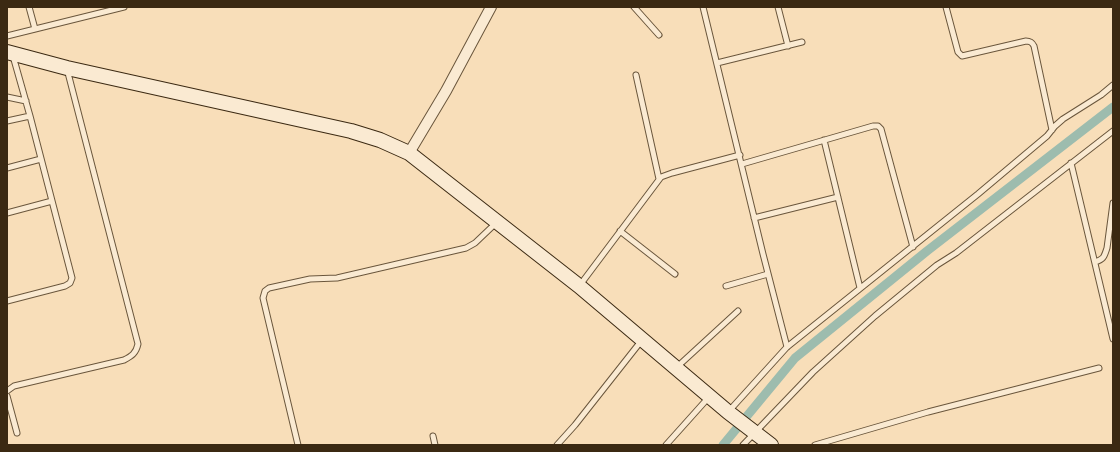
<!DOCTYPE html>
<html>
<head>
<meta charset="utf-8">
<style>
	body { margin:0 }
	#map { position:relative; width:1120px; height:452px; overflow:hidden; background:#f8deb9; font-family:Vollkorn,serif }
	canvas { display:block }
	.frame { position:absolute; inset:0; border:8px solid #3b2912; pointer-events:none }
</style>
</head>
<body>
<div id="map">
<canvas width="1120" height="452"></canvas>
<div class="frame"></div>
</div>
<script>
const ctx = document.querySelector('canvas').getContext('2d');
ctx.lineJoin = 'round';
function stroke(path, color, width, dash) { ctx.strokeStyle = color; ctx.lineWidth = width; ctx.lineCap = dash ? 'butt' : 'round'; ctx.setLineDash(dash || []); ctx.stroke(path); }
const canal = new Path2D(`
	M723 445 795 358 927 251 1113 107`);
const lane = new Path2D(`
	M29 7 35 29
	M634 7 659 35
	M703 7 763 254 787 347
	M778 7 788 46
	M946 7 958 52 962 56 1026 41C1030 41 1032 42 1034 46L1052 130
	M7 36 124 7
	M717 63 802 42
	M636 75 659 179
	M7 97 26 101
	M7 121 30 116
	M824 140 860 288
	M1071 163 1113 339
	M742 164 873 126H878L881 129 913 247
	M7 168 41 159
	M7 213 52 201
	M754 218 838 197
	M620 231 675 274
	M1095 262C1104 259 1104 257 1107 248L1113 203
	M580 285 661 177 672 173 740 155
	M726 286 768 274
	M7 301 65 286 70 283 72 278 30 116 13 56
	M677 367 738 311
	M7 391 14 386 124 360C132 356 136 353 138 344L67 69
	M7 396 17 433
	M729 411 787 347 978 194 1047 136 1055 126 1063 119 1101 95 1113 85
	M433 436 435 445
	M298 445 263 298 265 291 269 288 310 279 337 278 466 248 475 243 496 223
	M557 445 575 425 642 340
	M666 445 709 397
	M743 445 813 372 875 316 937 265 956 253 1113 131
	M815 445 928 412 1099 368`);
const street = new Path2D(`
	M409 153 446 91 491 7`);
const secondary = new Path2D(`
	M7 52 67 68 351 131 380 140 409 153 579 286 728 412 771 445`);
stroke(canal, '#9dbcae', 9);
stroke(lane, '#6a563c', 7);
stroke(street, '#6a563c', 12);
stroke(secondary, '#3b2912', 16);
stroke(lane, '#faead2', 5);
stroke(street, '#faead2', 10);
stroke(secondary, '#faead2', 14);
</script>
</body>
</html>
